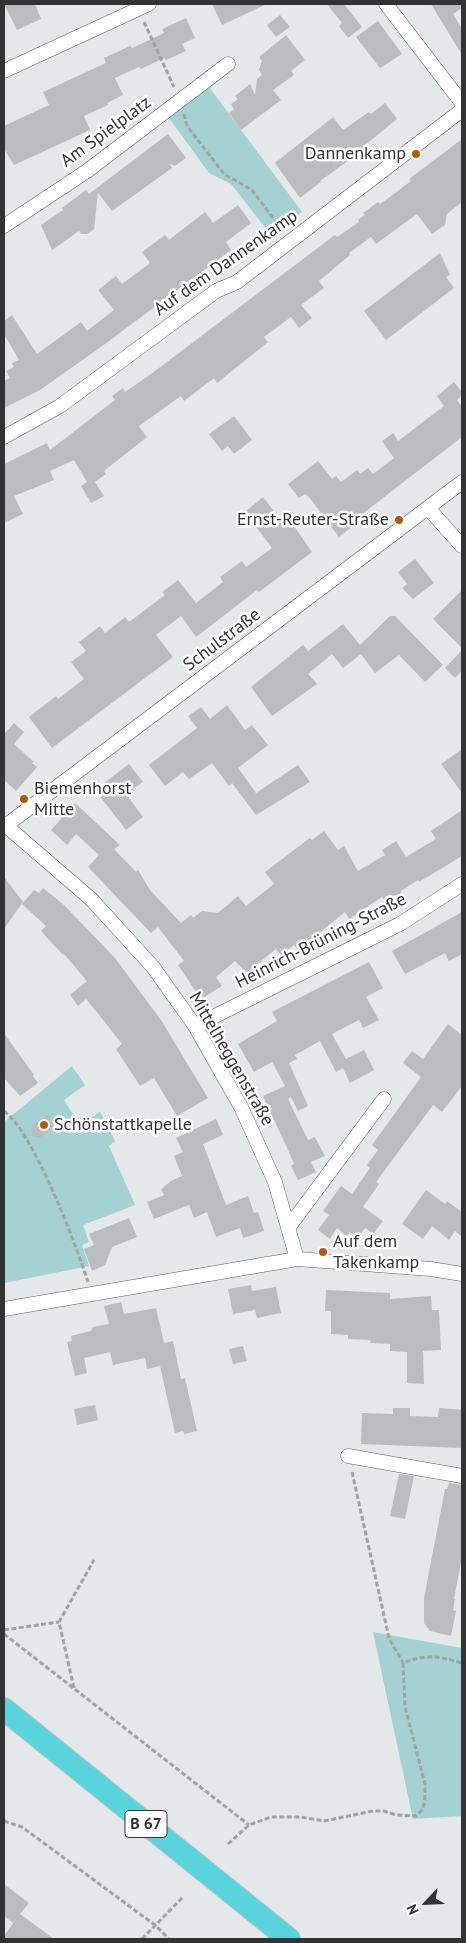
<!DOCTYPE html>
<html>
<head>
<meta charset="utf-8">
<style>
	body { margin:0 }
	#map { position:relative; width:466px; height:1943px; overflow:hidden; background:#e4e8e8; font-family:"PT Sans",sans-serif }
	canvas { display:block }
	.frame { position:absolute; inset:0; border:5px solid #323434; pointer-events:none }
	.north { position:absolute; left:401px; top:1878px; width:50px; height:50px; -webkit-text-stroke:4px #fff; paint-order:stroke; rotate:245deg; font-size:14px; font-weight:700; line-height:20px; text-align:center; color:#323434 }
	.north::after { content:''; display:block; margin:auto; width:18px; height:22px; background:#323434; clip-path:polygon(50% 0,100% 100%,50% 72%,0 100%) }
</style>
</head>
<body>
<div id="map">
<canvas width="466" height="1943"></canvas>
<div class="frame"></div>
<div class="north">N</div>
</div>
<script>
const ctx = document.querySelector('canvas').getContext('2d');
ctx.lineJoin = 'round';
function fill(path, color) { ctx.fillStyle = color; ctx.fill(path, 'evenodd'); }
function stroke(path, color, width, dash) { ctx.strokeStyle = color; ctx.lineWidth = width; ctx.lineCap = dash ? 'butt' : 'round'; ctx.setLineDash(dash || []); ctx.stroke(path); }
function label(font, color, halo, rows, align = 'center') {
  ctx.font = font + ' "PT Sans",sans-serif'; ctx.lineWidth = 5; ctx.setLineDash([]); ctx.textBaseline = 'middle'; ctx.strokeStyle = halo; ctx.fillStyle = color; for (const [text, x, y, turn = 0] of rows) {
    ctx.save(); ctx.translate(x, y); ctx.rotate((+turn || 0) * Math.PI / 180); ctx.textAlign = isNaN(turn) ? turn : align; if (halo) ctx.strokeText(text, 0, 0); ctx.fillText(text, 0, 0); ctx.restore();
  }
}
const green = new Path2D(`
	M209 87 302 212 271 235 231 184 209 173 169 118Z
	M72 1066 85 1085 64 1100 80 1125 100 1112 115 1141 109 1146 135 1205 83 1225 89 1242 82 1245 89 1266 4 1283V1122Z
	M373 1632 462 1648V1816L413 1819Z`);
const building = new Path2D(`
	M4 4H35L41 19 17 30Z
	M212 4H267L222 25Z
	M327 4H344L362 27 348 38 339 26 342 23Z
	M431 4H462V8L453 14 462 29V55Z
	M280 15 290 27 276 37 267 25Z
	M186 18 195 38 182 44 186 51 166 60 164 58 141 69 139 67 115 78 123 95 107 103 108 105 84 116 90 130 14 165 4 149V126L49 105 43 92 106 63 104 58 130 46 132 48 164 33 162 29Z
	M378 21 402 54 380 68 356 37Z
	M286 35 305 60 291 71 294 75 273 90 281 100 241 130 229 113 234 109 231 104 238 99 235 96 250 84 255 95 257 79 262 75 259 70 262 61 259 57Z
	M385 103 397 119 364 146 366 148 320 181 321 182 300 198 275 163 333 117 343 130 369 112 371 114Z
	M168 134 186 158 175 166 169 163 172 168 112 211 98 193 94 229 87 234H81L79 231 52 250 41 225 63 210 62 208 86 190 89 194Z
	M462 139V202L447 214 445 225 432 234 417 214 376 244 371 237 349 253 350 255 319 281 324 288 301 305 312 318 299 328 291 317 264 337 268 342 217 383 214 378 184 401 181 396 139 426 147 437 104 471 106 474 95 482 104 496 91 503 81 486 87 482 74 460 50 471 54 480 14 496 23 514 4 523V464L47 443 50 450 115 400 112 396 123 388 125 392 151 374 335 235 337 237 359 222 358 220 365 215 363 213 378 202 380 204 387 199 411 181 409 179Z
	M238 205 251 223 226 242 231 250 105 344 40 390 4 408V381L10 378 6 371 14 367 12 363 19 360 4 334V321L12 315 37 354 81 322 87 331 114 310 98 290 116 276 122 284 150 263 142 252 165 235 169 240 205 212 213 223Z
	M440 253 450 275 446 277 454 288 386 340 364 311Z
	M454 382 462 392V395L457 400 462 407V437L370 508 355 520 357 523 339 537 309 497 305 494 299 498 288 484 318 461 332 479 336 476 341 482 357 470 360 474 368 468 373 474 394 458 382 441 393 433 398 441 444 406 437 396Z
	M234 416 252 440 234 454 228 446 222 451 209 434Z
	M263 497 283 523 289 519 312 552 259 592 257 590 196 637 181 616 156 635 173 657 52 748 29 717 56 696 58 699 84 679 71 662 86 651 79 642 100 626 105 633 125 617 129 622 165 595 162 592 178 580 196 603 223 582 220 577 242 561 246 567 272 548 245 512Z
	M415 559 434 583 413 599 402 588 407 584 398 572Z
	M462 590V648L433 619Z
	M390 616H395L443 665 425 682 399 655 375 673 361 654 343 668 332 654 308 674 317 684 272 716 251 687 303 645 308 651 343 624 360 645Z
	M462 650V671L455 678 445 668Z
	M227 705 245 730 252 725 268 745 238 768 256 793 298 765 310 782 256 815 232 783 229 786 212 763 189 779 183 772 165 786 149 765 197 728 188 716 201 707 210 719Z
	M14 723 24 732 14 744 34 762 32 763 37 767 16 791 4 780V734Z
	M462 749V793L441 764Z
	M129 764 143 782 126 794 143 817 126 830 95 790Z
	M75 803 120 845 114 849 136 872 138 870 150 890 181 923 191 915 193 918 202 911 218 913 238 896 246 906 274 884 265 872 310 838 312 840 324 831 338 850 344 846 358 871 385 855 382 850 396 841 406 857 436 839 431 831 462 810V856L419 882 418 880 401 891 400 896 395 895 385 901 382 897 349 919 345 912 298 950 294 945 281 955 276 949 246 973 235 961 216 977 222 986 201 999 178 965 184 961 158 927 151 933 88 867 99 855 76 834 67 845 51 830Z
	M4 877 23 902 4 929Z
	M43 888 64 905 115 958 161 1020 208 1098 177 1116 154 1078 140 1086 116 1049 122 1044 104 1021 86 999 78 1006 70 995 87 981 64 954 63 955 41 931 46 926 22 904 34 890 39 893Z
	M462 912V954L449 961 445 953 405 974 392 951Z
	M369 962 383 988 366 997 379 1020 363 1028 359 1020 332 1034 346 1059 364 1050 374 1070 350 1083 343 1068 336 1072 320 1041 295 1055 297 1059 289 1063 308 1106 298 1111 291 1097 288 1099 308 1140 315 1137 325 1156 311 1162 316 1172 298 1180 291 1166 294 1164 288 1150 263 1096 285 1086 272 1062 254 1072 238 1044 277 1021 272 1012Z
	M448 1024 462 1035V1086L442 1112 433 1105 376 1182 379 1184 363 1207 383 1221 373 1234 365 1228 358 1238 350 1232 347 1236 337 1228 330 1239 318 1230 329 1215 323 1211 341 1186 352 1194 370 1168 367 1165 378 1150 372 1145 421 1077 403 1063 412 1051 423 1059Z
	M4 1033 34 1075 33 1076 38 1083 20 1096 4 1078Z
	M47 1115 56 1127 41 1137H35L31 1131 34 1124Z
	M216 1119 223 1135 203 1144 226 1205 248 1196 254 1213 258 1212 264 1231 243 1238 240 1228 216 1237 207 1212 194 1218 189 1205 154 1219 147 1202 164 1195 161 1189 171 1181 182 1176 174 1156 183 1152 176 1138Z
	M426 1190 445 1204 447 1201 462 1212V1237L455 1231 449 1240 432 1226 423 1239 402 1224Z
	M129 1218 137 1237 112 1247 105 1265 92 1271 84 1249 94 1245 89 1234Z
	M251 1285 252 1291 276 1287 281 1313 257 1318 255 1310 233 1314 228 1289Z
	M326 1290 390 1293V1299L431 1296 432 1310H439L441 1350 423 1351 424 1384 407 1383V1352L390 1351V1344L370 1343 371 1340 348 1339V1335L331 1334V1311H325Z
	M121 1302 124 1314 156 1308 164 1343 173 1341 181 1379 185 1378 197 1431 184 1434 183 1431 175 1433 160 1366 147 1369 145 1358 113 1365 110 1352 84 1358 87 1373 75 1376 67 1342 72 1341 71 1336 91 1331 93 1327 109 1324 104 1306Z
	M243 1346 247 1361 233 1364 229 1349Z
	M95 1405 98 1420 77 1425 74 1409Z
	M393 1408H410V1416L438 1417 439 1408 462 1410V1448L361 1444 362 1413 393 1414Z
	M399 1474 414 1476 405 1519 390 1516Z
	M449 1483 462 1485V1557L454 1599H455L453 1610 456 1611 451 1636 430 1631 424 1623V1598L445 1489H447Z
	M4 1884 29 1903 20 1914 54 1939H4V1936L19 1915 13 1923 4 1916Z`);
const path = new Path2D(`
	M144 22 174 87
	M184 114 187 126 224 174 252 190 282 230
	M4 1111C33 1131 76 1245 88 1282
	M352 1472 389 1638 403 1663
	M4 1630 59 1622
	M4 1634 249 1825
	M74 1688 59 1622 94 1560
	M4 1821 22 1827 155 1925 169 1939
	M228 1844 249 1825 271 1817H301L324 1821 373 1811H384L396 1815 416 1816 423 1809 425 1798V1784L405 1707 403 1663C425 1654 439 1656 462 1663
	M142 1939 182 1898`);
const minor = new Path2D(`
	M386 4 462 103
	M4 71 149 4
	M4 226 87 171 228 64
	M4 437 60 406 216 291 237 282 462 110
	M428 508 462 546
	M4 824 91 899 153 967 195 1026 241 1107 275 1182 297 1259
	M4 827 462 482
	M195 1026 400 924 462 884
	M288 1228 384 1099
	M4 1309 297 1259 431 1269 462 1274
	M348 1456 462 1476`);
const trunk = new Path2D(`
	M4 1709 289 1939`);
const markers = [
	[416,154,5,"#b7590b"],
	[399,520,5,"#b7590b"],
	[24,799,5,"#b7590b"],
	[44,1125,5,"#b7590b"],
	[323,1252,5,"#b7590b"]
];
const shields = [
	[146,1824,42]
];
const shieldNames = [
	["B 67",146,1824]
];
const streetNames = [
	["Am Spielplatz",106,132,-36],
	["Auf dem Dannenkamp",226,263,-35],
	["Schulstraße",222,640,-37],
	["Heinrich-Brüning-Straße",321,941,-27],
	["Mittelheggenstraße",231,1059,60]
];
const poiNames = [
	["Dannenkamp",406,154,"right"],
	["Ernst-Reuter-Straße",389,520,"right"],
	["Biemenhorst",34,789],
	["Mitte",34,810],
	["Schönstattkapelle",54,1125],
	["Auf dem",333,1242],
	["Takenkamp",333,1263]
];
fill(green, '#a3d1d4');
fill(building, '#b9bdbd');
stroke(minor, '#5a5e5e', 15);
stroke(trunk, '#c2c2c2', 24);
stroke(path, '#a0a3a3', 3, [5, 2.5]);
stroke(minor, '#fff', 14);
stroke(trunk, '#5ad4dc', 22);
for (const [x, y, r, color] of markers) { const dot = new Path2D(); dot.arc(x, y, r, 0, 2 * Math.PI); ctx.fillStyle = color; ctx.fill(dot); stroke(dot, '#fff', 2); }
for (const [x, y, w] of shields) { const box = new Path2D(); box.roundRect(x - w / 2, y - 13.5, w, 27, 4); ctx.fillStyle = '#fff'; ctx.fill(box); stroke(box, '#323434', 1); }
label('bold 16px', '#323434', null, shieldNames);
label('18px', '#323434', '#fff', streetNames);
label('18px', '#323434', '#fff', poiNames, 'left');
</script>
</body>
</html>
